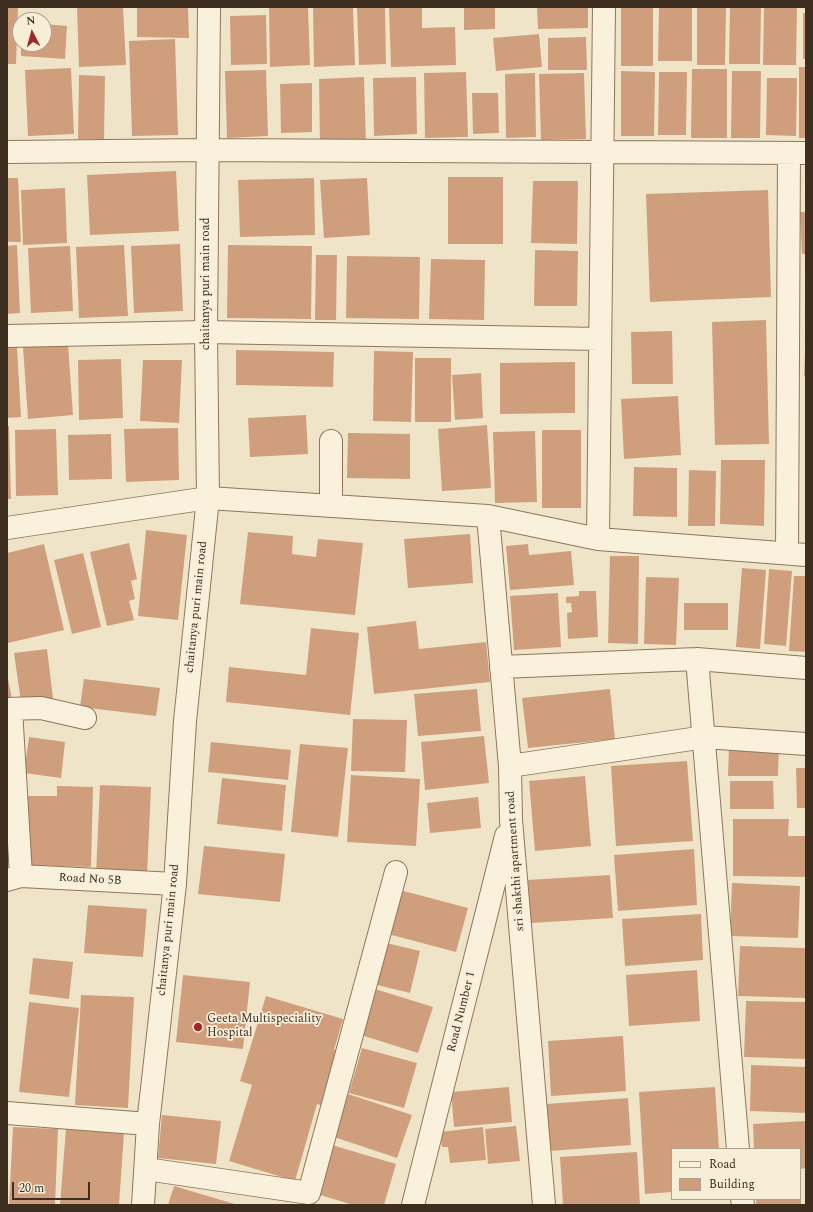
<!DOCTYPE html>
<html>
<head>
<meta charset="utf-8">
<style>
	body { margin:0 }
	#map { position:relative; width:813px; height:1212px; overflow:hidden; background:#f0e4c8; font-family:Spectral,serif }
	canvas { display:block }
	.frame { position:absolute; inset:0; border:8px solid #3d2e20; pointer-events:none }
	.legend { position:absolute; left:671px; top:1148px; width:130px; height:52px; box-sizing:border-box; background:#f7eed8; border:1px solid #ada18e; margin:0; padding:5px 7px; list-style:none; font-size:12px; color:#3d2e20 }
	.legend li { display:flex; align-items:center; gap:8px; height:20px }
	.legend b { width:20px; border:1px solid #ada18e }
	.north { position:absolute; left:12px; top:12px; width:40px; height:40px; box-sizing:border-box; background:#f7eed8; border:1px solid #ada18e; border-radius:50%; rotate:354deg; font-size:11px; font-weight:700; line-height:16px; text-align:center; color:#3d2e20 }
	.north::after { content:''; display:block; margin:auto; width:14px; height:18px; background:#9e2a2b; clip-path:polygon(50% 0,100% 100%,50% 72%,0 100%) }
	.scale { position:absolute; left:12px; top:1182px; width:78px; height:18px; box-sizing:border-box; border:2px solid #3d2e20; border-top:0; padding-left:5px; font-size:12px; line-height:14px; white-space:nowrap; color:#3d2e20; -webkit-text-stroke:3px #f7eed8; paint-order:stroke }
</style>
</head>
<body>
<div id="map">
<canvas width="813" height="1212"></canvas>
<div class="frame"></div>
<ul class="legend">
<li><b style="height:5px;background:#faf1dc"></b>Road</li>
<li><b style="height:11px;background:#cf9f7d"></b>Building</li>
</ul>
<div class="north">N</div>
<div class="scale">20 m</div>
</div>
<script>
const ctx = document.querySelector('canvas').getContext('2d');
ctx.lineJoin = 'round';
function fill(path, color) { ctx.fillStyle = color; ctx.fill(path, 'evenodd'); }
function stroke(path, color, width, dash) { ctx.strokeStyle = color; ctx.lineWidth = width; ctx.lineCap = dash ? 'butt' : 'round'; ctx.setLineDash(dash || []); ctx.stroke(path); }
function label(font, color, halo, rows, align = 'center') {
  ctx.font = font + ' Spectral,serif'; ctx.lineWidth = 3.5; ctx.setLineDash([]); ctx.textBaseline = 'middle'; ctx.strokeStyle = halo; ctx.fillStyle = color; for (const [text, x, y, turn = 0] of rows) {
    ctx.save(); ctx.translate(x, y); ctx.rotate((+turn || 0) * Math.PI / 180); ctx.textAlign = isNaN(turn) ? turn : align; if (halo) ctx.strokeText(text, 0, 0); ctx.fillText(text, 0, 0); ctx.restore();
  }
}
const building = new Path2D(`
	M7 7H18L16 64H7Z
	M77 7H123L126 65 79 67Z
	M137 7H188L189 38 137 37Z
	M269 7H308L310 65 270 67Z
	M313 7H353L355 65 314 67Z
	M357 7H385L386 64 359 65Z
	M389 7H422V28L455 27 456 65 391 67Z
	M464 7H495V29L464 30Z
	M537 7H588V28L538 29Z
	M621 7H653V66H621Z
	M659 7H692V61H658Z
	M697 7H726L725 65H697Z
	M730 7H761L760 64H729Z
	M764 7H797L796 65H763Z
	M803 13H806V59H803Z
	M266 15 267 64 231 65 230 16Z
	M44 24 67 26 65 59 21 56V44H44Z
	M539 34 542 67 496 71 493 38Z
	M586 37 587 70H548V38Z
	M175 39 178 135 132 136 129 41Z
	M799 67H806V138H799Z
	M71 68 74 134 28 136 25 70Z
	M692 69H727V138H691Z
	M266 70 268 136 227 138 225 71Z
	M621 71 655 72 654 136H621Z
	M732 71H761L760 138H731Z
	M466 72 468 137 425 138 424 73Z
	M659 72H687L686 135H658Z
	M535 73 536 137 506 138 505 74Z
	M584 73 586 139 541 140 539 74Z
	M79 75 105 76 104 139H78Z
	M364 77 366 143 320 145 319 79Z
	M416 77 417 134 374 136 373 78Z
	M767 78H797L796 136 766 135Z
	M312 83V132L281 133 280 84Z
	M472 93H498L499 133 473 134Z
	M176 171 179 231 90 235 87 175Z
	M448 177H503V244H448Z
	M7 178H18L21 242H7Z
	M314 178 315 235 240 237 238 180Z
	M367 178 370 235 324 238 320 180Z
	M533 181H578L577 244 531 243Z
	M65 188 67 243 23 245 21 190Z
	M768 190 771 297 650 302 646 194Z
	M800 212H806V254H802Z
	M180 244 183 311 134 313 131 246Z
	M17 245 20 313 7 314V246Z
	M124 245 128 316 79 318 76 247Z
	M228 245 312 246 311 319 227 318Z
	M70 246 73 311 31 313 28 248Z
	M535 250 578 251 577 306H534Z
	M316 255H337L336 320H315Z
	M347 256 420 257 419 319 346 318Z
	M431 259 485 260 484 320 429 319Z
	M766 320 769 444 715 445 712 322Z
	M672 331 673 384H632L631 332Z
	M68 344 73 415 28 419 23 347Z
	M17 347 21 417 7 418V348Z
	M236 350 334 352 333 387 236 385Z
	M374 351 413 352 411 422 373 421Z
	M805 352H806V376H804Z
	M415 358H451V422H415Z
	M121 359 123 418 79 420 78 360Z
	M143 360H182L179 423 140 421Z
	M575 362V413L500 414V363Z
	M481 373 483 418 455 420 452 375Z
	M678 396 681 455 624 459 621 399Z
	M306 415 308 454 250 457 248 418Z
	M487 425 491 488 442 491 438 429Z
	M7 426H9L11 499H7Z
	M178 428 179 480 126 482 124 429Z
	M56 429 58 495 16 496 15 430Z
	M542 430H581V508H542Z
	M535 431 537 502 495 503 493 432Z
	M348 433 410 434V479L347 478Z
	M111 434 112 479 69 480 68 435Z
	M721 460H765L764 526 720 524Z
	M634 467 677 468V517L633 516Z
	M689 470 716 471 715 526H688Z
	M146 530 187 535 178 620 138 616Z
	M248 532 293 536 292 554 316 557 318 539 363 543 355 615 240 604Z
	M470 534 473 583 408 588 404 539Z
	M129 543 137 579 131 581 135 599 129 601 134 620 107 626 90 552Z
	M44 544 64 630 8 643 7 553Z
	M528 544 529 555 571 551 574 585 510 590 506 546Z
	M83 553 101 627 72 634 54 560Z
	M610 556H639L638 644 608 643Z
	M742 568 766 570 760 649 736 647Z
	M769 569 792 571 786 646 764 644Z
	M794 576H806V652L789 651Z
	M646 577 679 578 676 645 644 644Z
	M579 591H596L598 637 568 639 567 613 572 612 571 603H566V597L579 596Z
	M558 593 561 647 514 650 510 596Z
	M684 603H728V630H684Z
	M416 621 419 649 486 642 490 682 374 694 367 627Z
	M311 628 359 633 350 715 226 702 229 667 306 675Z
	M47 649 53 698 21 702 14 653Z
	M7 674 12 699 7 700Z
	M84 679 160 688 156 716 80 707Z
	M477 689 481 731 418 736 414 694Z
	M610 689 615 739 528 748 522 698Z
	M353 719 407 720 405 772 351 771Z
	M484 736 489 783 425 790 421 742Z
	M29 737 65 742 61 778 24 773Z
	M211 742 291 750 288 780 208 772Z
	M300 744 348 748 338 837 291 832Z
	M729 746 779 747 778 776H728Z
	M687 761 693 841 616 846 611 766Z
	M796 768H806V808H797Z
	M351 775 420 779 416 846 347 842Z
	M585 776 591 846 535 851 529 781Z
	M222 778 286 785 282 831 217 824Z
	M730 781H773L774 809H730Z
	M100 785 151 787 147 876 96 874Z
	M57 786 93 787 91 867 24 865 26 796H57Z
	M478 797 481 828 430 833 427 803Z
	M733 819H789L788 836H806V877L733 876Z
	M204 846 285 854 280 902 198 894Z
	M694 849 697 905 618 911 614 855Z
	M610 875 613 918 531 923 528 880Z
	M732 883 800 886 798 938 730 936Z
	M400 890 468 908 456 952 388 934Z
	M88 905 147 909 143 957 84 953Z
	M701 914 703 960 625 966 622 919Z
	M382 942 420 951 410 993 373 984Z
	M740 946 806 948V998L738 996Z
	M33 958 73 962 69 999 29 994Z
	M697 970 700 1021 629 1026 626 975Z
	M183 975 250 982 243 1049 176 1042Z
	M372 988 433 1007 418 1053 358 1034Z
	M81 995 134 997 128 1108 75 1105Z
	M266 996 343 1019 334 1050 343 1053 327 1107 317 1104 295 1181 229 1161 252 1085 240 1081Z
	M746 1001 806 1002V1059L744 1057Z
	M29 1002 79 1008 69 1097 19 1092Z
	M623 1036 626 1091 551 1096 548 1041Z
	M362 1048 417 1063 404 1108 349 1093Z
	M751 1065 806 1067V1113L750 1111Z
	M509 1087 512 1122 454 1127 451 1092Z
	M715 1087 719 1149H672V1192L645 1194 639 1092Z
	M348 1094 412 1115 397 1158 334 1137Z
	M628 1098 631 1145 550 1151 547 1104Z
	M162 1115 221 1121 216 1164 158 1158Z
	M806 1121V1168L800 1169V1149H754L753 1124Z
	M516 1126 520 1161 488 1164 485 1129Z
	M13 1127 58 1129 55 1205H9Z
	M483 1127 486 1160 450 1163 448 1147H442L440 1132Z
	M66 1128 124 1133 119 1205H60Z
	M332 1145 396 1164 384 1205H353L317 1194Z
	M637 1152 640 1205H563L560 1157Z
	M174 1186 238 1205H168Z
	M756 1199H801V1205H756Z`);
const street = new Path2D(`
	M7 152 208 150 806 153
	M7 336 206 332 600 339
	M331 506V441
	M488 516 510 766 511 820 544 1205
	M7 528 208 498 488 516 598 539 806 555
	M598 539 604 7
	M787 553 789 153
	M697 659 738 1149
	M501 667 697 659 806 668
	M7 709 41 708 85 718
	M11 709 21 876
	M510 766 705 737 806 744
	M7 880 21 876 175 884
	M7 1113 148 1124
	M146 1169 309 1193 396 872
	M742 1199 743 1205
	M143 1205 148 1124 175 884 185 721 208 498 206 332 209 7
	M413 1205 506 836`);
const markers = [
	[198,1027,5,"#9e2a2b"]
];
const streetNames = [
	["chaitanya puri main road",207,284,-90],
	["chaitanya puri main road",197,607,-84],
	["sri shakthi apartment road",516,861,-94],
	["Road No 5B",90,880,3],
	["chaitanya puri main road",169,930,-84],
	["Road Number 1",462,1012,-76]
];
const poiNames = [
	["Geeta Multispeciality",207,1020],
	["Hospital",207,1034]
];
fill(building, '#cf9f7d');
stroke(street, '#8d765c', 24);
stroke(street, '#faf1dc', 22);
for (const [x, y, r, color] of markers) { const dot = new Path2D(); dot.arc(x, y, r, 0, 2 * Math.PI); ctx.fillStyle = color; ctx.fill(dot); stroke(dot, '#f7eed8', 1.5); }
label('12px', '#3d2e20', '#f7eed8', streetNames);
label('12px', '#3d2e20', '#f7eed8', poiNames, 'left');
</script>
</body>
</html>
